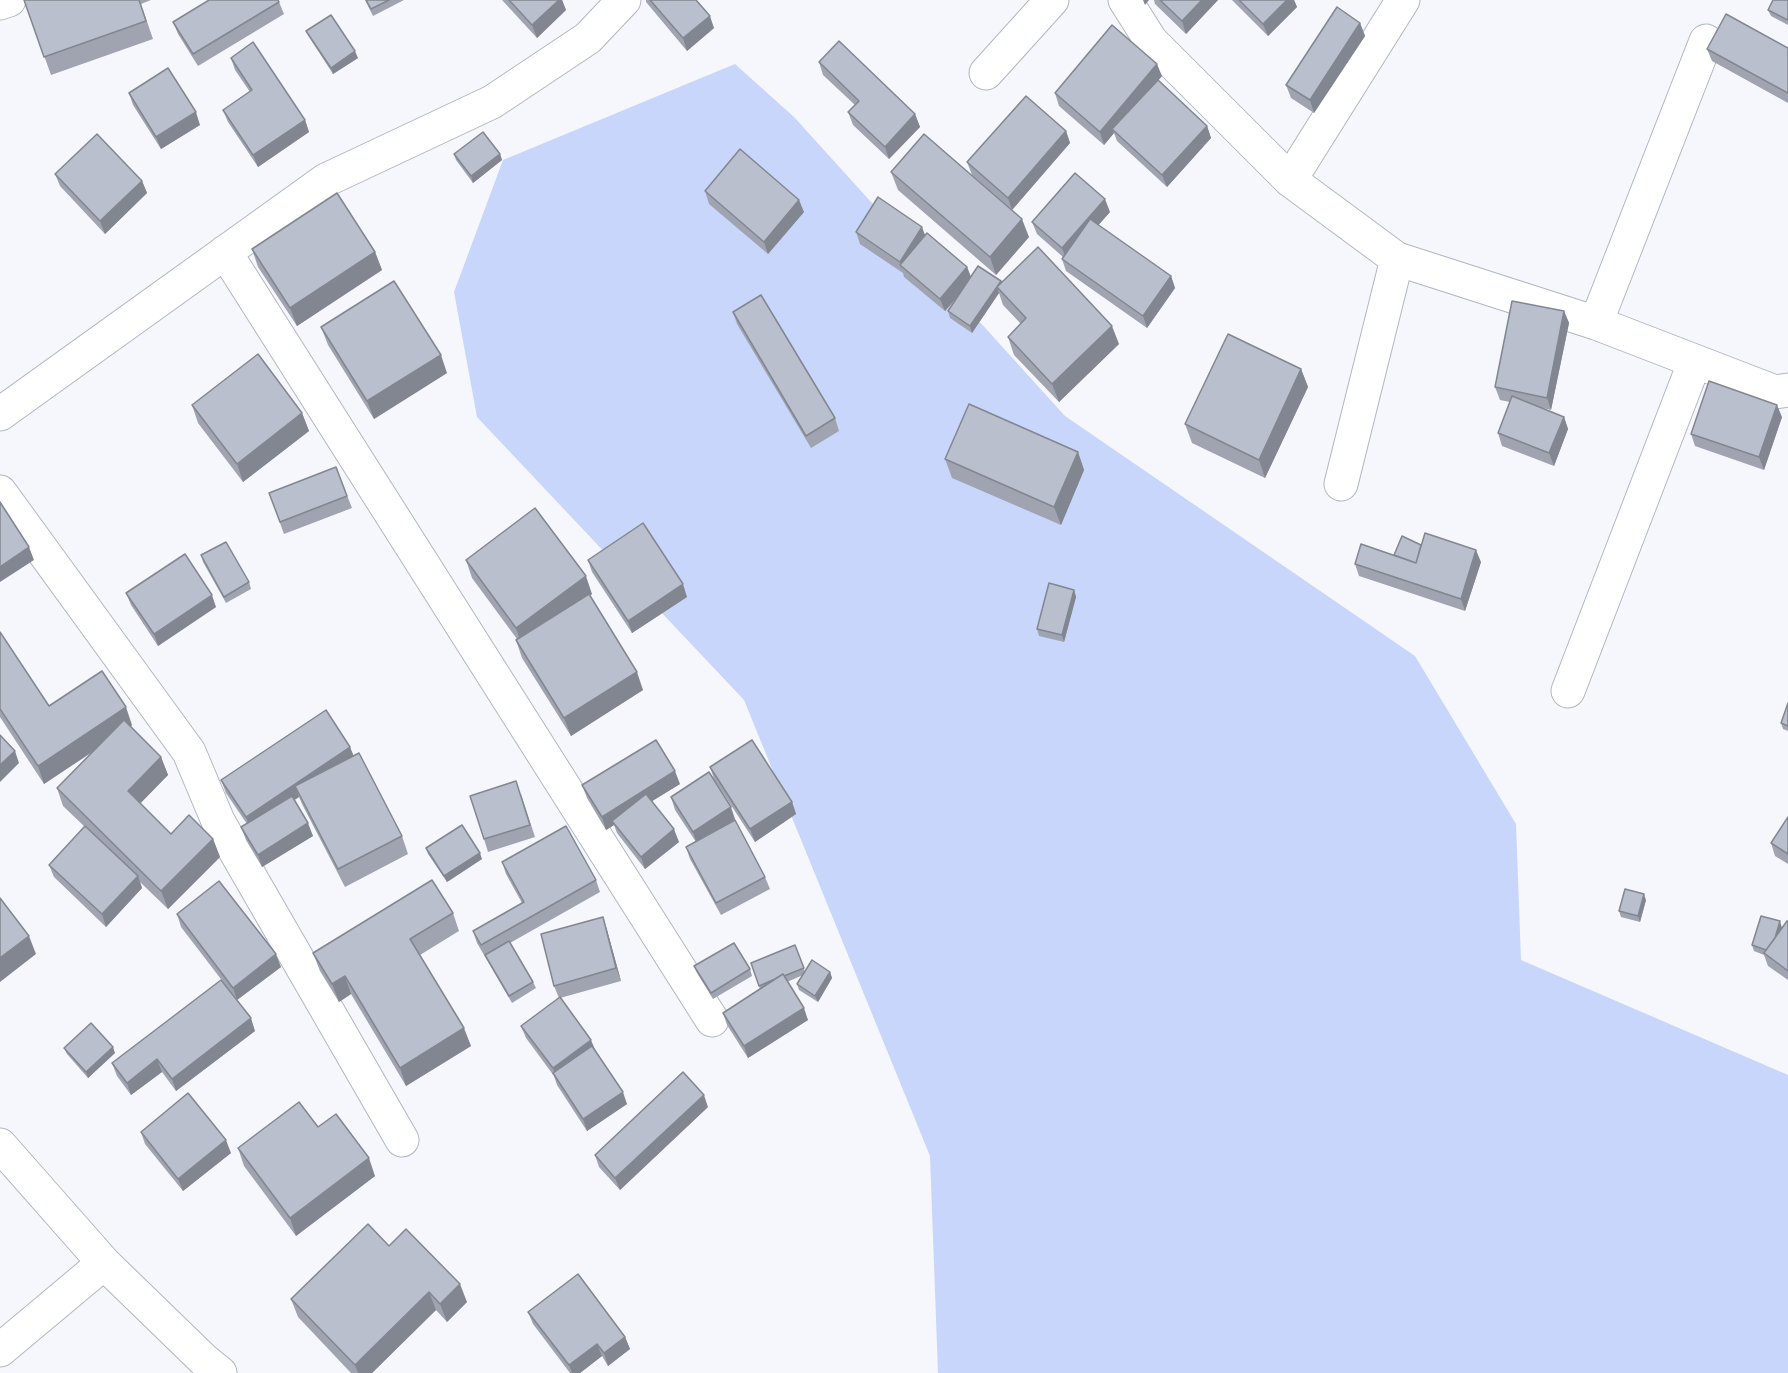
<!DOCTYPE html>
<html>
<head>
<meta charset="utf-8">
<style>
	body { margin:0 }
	canvas { display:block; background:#f5f7fd }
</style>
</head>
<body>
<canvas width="1788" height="1373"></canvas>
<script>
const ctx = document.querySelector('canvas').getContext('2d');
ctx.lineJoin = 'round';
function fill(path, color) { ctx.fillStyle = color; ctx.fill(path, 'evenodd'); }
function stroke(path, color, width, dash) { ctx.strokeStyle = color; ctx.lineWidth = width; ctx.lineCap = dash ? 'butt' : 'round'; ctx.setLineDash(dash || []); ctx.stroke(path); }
const green = new Path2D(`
	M735 64 794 117 1065 416 1415 656 1516 824 1521 960 1788 1075V1373H938L930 1156 744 700 477 417 454 292 503 160Z`);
const street = new Path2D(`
	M1125 0 1151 41 1290 180 1397 259 1596 323 1775 392 1788 390
	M0 3 9 0
	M986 73 1052 0
	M1290 180 1403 0
	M225 252 712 1020
	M1596 323 1706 41
	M0 414 326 180 492 102 588 38 624 0
	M1341 484 1397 259
	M0 492 189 752 218 821 402 1140
	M1568 691 1695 361
	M0 1145 104 1263 205 1361 220 1373
	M0 1350 104 1263`);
const wall = new Path2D(`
	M24 0H151L141 4 153 39 51 75Z
	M365 0H404L373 16Z
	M502 0H562L566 10 537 38Z
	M646 0H696L714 28 687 51 646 2Z
	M1154 0H1218L1186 34 1155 4Z
	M1232 0H1294L1297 7 1268 36Z
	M1788 0V25L1771 16 1768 10Z
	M279 2 284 14 198 66 178 34 173 22Z
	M1360 23 1365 36 1314 113 1291 98 1286 85Z
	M306 31 358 58 333 74 309 37Z
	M1788 48V103L1712 61 1707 49Z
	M231 58 305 120 309 132 258 167 228 122 223 110 250 92 235 70Z
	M819 62 915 114 920 127 889 159 853 125 848 112 855 105 823 75Z
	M1162 76 1158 80 1207 126 1211 138 1167 187 1117 141 1114 133 1104 145 1059 106 1055 93Z
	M129 93 200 125 161 149 133 105Z
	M1066 131 1070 143 1012 210 972 175 967 162Z
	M454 154H500L502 160 473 183 456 160Z
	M891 172 1029 237 996 275 898 190Z
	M55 174 142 181 147 193 105 234 60 186Z
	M705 191 804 212 768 254 709 204Z
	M1110 212 1098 225 1171 276 1175 288 1147 328 1066 271 1062 259 1063 257 1037 234 1032 222Z
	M856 232 925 235 967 267 971 277 1001 281V283L1119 344 1059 402 1014 355 1008 337 1021 324 1003 305 999 293 972 333 950 318 948 311 960 294 945 311 904 277 903 273 860 244Z
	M252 249 375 252 382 270 297 326 258 267Z
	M1564 311 1569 323 1551 410 1543 408 1564 417 1568 429 1554 466 1502 446 1498 433 1510 402 1500 400 1495 387Z
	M733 312 835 418 839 431 811 448 737 324Z
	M321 327 447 373 374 419 328 345Z
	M1301 369 1308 387 1265 478 1192 443 1185 424Z
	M192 405 302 413 309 431 243 482 198 423Z
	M1782 417 1764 470 1695 446 1691 434Z
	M1078 452 1084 470 1061 525 952 478 945 459Z
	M336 467 352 508 284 534 269 493Z
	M1421 545 1481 562 1465 611 1359 576 1355 564 1394 555Z
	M201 555 249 582 251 589 226 603 203 562Z
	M466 560 592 594 590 596 643 690 571 736 522 658 516 640 517 639 472 578Z
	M588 560 687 597 632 633 592 572Z
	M1074 590 1076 597 1064 642 1039 636 1037 629Z
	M126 593 216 607 158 646 131 605Z
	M0 632 49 706 132 725 131 726 161 757 168 775 140 803 171 834 213 839 220 857 168 909 140 882 142 888 106 927 54 877 49 865 85 827 63 806 57 788 91 753 44 784 0 717Z
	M1788 703V731L1783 729 1781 723Z
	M350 747 353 756 402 836 408 854 345 887 302 804 299 797 294 800 313 836 262 867 246 840 241 827 247 824 226 793 221 780Z
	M710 767 792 802 796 814 755 842 714 779Z
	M680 784 652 801 679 842 645 869 617 833 614 825 606 830 587 798 582 785Z
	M521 794 535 837 488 852 484 839Z
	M671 797 735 819 730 823 765 877 770 889 721 915 690 859 686 847 696 842 675 810Z
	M1788 817V864L1775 856 1771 843Z
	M426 848 482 859 447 882 428 854Z
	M502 862 596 880 600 892 510 943 533 982 536 988 512 1003 477 943 473 931 522 903 506 874Z
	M1646 900 1640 922 1621 917 1619 911Z
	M453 913 459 931 420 955 471 1046 406 1086 351 994 339 1002 320 971 313 953Z
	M177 914 281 967 237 1000 181 927Z
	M603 917 607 930 621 981 560 998 596 1051 627 1104 587 1131 557 1085 554 1076 526 1038 521 1026 559 998 554 986Z
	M1788 921V980L1768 966 1764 955 1754 951 1752 945 1782 927Z
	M795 945 805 972H830L832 978 818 1002 799 990 797 984 803 975 787 982 808 1020 748 1058 727 1025 723 1013 760 989 751 963Z
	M694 966 750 969 752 976 713 999 697 973Z
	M255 1031 176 1091 162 1072 131 1095 117 1076 112 1063Z
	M64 1048 115 1053 88 1078 67 1054Z
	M708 1107 620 1190 599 1167 595 1155Z
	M318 1127 375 1176 296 1236 244 1166 238 1148Z
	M141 1132 231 1153 183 1191 145 1144Z
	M389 1246 467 1302 447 1322 436 1310 372 1373H351L298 1317 291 1299Z
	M528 1312 625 1337 630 1349 608 1366 602 1356 580 1373H570L533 1324Z`);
const shadedWall = new Path2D(`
	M559 0H562L566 10 537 38 532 25Z
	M1143 0H1149L1145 5Z
	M1202 0H1218L1186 34 1182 21Z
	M1287 0H1294L1297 7 1268 36 1263 24Z
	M710 16 714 28 687 51 683 38Z
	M1360 23 1365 36 1314 113 1310 100Z
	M355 51 358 58 333 74 331 68Z
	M1157 64 1162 76 1115 132 1112 129 1114 133 1104 145 1100 132Z
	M196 112 200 125 161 149 156 137Z
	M915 114 920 127 889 159 885 147Z
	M305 120 309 132 258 167 253 155Z
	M1207 126 1211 138 1167 187 1162 175Z
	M1066 131 1070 143 1012 210 1008 198Z
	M500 154 502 160 473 183 471 176Z
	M142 181 147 193 105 234 100 221Z
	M1105 199 1110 212 1067 261 1062 248Z
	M799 200 804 212 768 254 764 242Z
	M1022 219 1029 237 996 275 990 257Z
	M922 227 927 240 901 266 900 262Z
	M375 252 382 270 297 326 290 308Z
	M967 267 972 280 945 311 940 299Z
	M1171 276 1175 288 1147 328 1143 316Z
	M1001 281 1003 287H997L999 293 972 333 970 326Z
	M1564 311 1569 323 1551 410 1547 398Z
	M1112 326 1119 344 1059 402 1052 384Z
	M441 355 447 373 374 419 367 401Z
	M1301 369 1308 387 1265 478 1259 460Z
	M1777 405 1782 417 1764 470 1759 457Z
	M302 413 309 431 243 482 237 464Z
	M1564 417 1568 429 1554 466 1549 453Z
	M1078 452 1084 470 1061 525 1054 507Z
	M29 547 34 560 0 582V567Z
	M1476 550 1481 562 1465 611 1461 599Z
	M586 576 592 594 522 646 516 628Z
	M683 584 687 597 632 633 628 621Z
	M1074 590 1076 597 1064 642 1062 635Z
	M212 595 216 607 158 646 154 634Z
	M637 672 643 690 571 736 564 718Z
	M126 707 132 725 44 784 38 766Z
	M350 747 355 759 295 786 299 797 250 829 246 817Z
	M15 751 19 763 0 782V765Z
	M161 757 168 775 135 809 128 791Z
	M675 771 680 784 615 824 612 821 614 825 606 830 602 817Z
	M792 802 796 814 755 842 750 829Z
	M731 807 735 819 697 844 693 832Z
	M308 823 313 836 262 867 258 855Z
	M674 829 679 842 645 869 641 857Z
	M213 839 220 857 168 909 161 891Z
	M480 853 482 859 447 882 444 876Z
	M138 876 142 888 106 927 102 914Z
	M1644 894 1646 900 1640 922 1638 916Z
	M603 917 607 930 621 981 616 968Z
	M1780 921 1782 928 1770 951Z
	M29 936 36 954 0 982V958Z
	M276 954 281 967 237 1000 233 988Z
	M830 972 832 978 818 1002 815 996Z
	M345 976 351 994 339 1002 332 984Z
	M804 1008 808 1020 748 1058 744 1046Z
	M251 1018 255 1031 176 1091 172 1079Z
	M464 1028 471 1046 406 1086 400 1068Z
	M591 1040 596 1052 556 1078 553 1068Z
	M113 1047 115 1053 88 1078 86 1072Z
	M157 1059 162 1072 131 1095 127 1083Z
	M623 1092 627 1104 587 1131 583 1119Z
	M704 1095 708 1107 620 1190 615 1178Z
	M226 1140 231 1153 183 1191 178 1179Z
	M369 1158 375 1176 296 1236 290 1218Z
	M460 1284 467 1302 447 1322 440 1304Z
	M429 1292 436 1310 372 1373H358L355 1365Z
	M625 1337 630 1349 608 1366 604 1353Z
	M597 1344 602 1356 580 1373H572L569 1365Z`);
const building = new Path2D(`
	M24 0H139L146 21 44 57Z
	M209 0H278L279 2 193 54 173 22Z
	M366 0H389L371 9Z
	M509 0H559L532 25Z
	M650 0H696L710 16 683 38Z
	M1160 0H1202L1182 21Z
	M1239 0H1287L1263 24Z
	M1773 0H1788V20L1768 10Z
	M1337 7 1360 23 1310 100 1286 85Z
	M1726 14 1788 48V93L1707 49Z
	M331 15 355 51 331 68 306 31Z
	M1112 25 1157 64 1100 132 1055 93Z
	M839 41 915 114 885 147 848 112 859 101 819 62Z
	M253 42 305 120 253 155 223 110 252 90 231 58Z
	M168 68 196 112 156 137 129 93Z
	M1158 80 1207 126 1162 175 1112 129Z
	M1026 96 1066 131 1008 198 967 162Z
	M483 132 500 154 471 176 454 154Z
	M97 134 142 181 100 221 55 174Z
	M924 134 1022 219 990 257 891 172Z
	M740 149 799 200 764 242 705 191Z
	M1075 173 1105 199 1062 248 1032 222Z
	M337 193 375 252 290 308 252 249Z
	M878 197 922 227 900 262 856 232Z
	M1090 219 1171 276 1143 316 1062 259Z
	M927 233 967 267 940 299 900 265Z
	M1038 247 1112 326 1052 384 1008 337 1026 318 997 287Z
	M978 266 1001 281 970 326 948 311Z
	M394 281 441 355 367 401 321 327Z
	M761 295 835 418 806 436 733 312Z
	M1512 301 1564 311 1547 398 1495 387Z
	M1228 334 1301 369 1259 460 1185 424Z
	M258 354 302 413 237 464 192 405Z
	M1709 381 1777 405 1759 457 1691 434Z
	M1512 396 1564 417 1549 453 1498 433Z
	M969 404 1078 452 1054 507 945 459Z
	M336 467 347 496 280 522 269 493Z
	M0 502 29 547 0 567Z
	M535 508 586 576 516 628 466 560Z
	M643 523 683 584 628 621 588 560Z
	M1425 533 1476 550 1461 599 1355 564 1361 544 1416 563Z
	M1402 536 1421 545 1416 563 1394 555Z
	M226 542 249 582 224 597 201 555Z
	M185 554 212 595 154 634 126 593Z
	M1049 583 1074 590 1062 635 1037 629Z
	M589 594 637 672 564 718 516 640Z
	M0 632 49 706 102 671 126 707 38 766 0 709Z
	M1788 703V726L1781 723Z
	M326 710 350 747 246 817 221 780Z
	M124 720 161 757 128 791 171 834 189 815 213 839 161 891 57 788Z
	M0 735 15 751 0 765Z
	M656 740 675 771 602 817 582 785Z
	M752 740 792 802 750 829 710 767Z
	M359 753 402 836 338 869 295 786Z
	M709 772 731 807 693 832 671 797Z
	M516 781 530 825 484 839 470 796Z
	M646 794 674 829 641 857 612 821Z
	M292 796 308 823 258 855 241 827Z
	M1788 817V854L1771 843Z
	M735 820 765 877 716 903 686 847Z
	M462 825 480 853 444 876 426 848Z
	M85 826 138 876 102 914 49 865Z
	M566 826 596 880 481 945 473 931 524 902 502 862Z
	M432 880 453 913 410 939 464 1028 400 1068 345 976 332 984 313 953Z
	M219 881 276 954 233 988 177 914Z
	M1625 889 1644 894 1638 916 1619 911Z
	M0 898 29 936 0 958Z
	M1761 916 1780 921 1775 938 1766 950 1752 945Z
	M603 917 616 968 554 986 541 934Z
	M1787 921H1788V971L1764 953Z
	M509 941 533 982 509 996 485 955Z
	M734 943 750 969 711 993 694 966Z
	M795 945 804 968 784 976 783 974 775 979 759 986 751 963Z
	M812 960 830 972 815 996 797 984Z
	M783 974 804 1008 744 1046 723 1013Z
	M221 980 251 1018 172 1079 157 1059 127 1083 112 1063Z
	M560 997 591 1040 553 1068 521 1026Z
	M91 1023 113 1047 86 1072 64 1048Z
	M592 1046 623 1092 583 1119 553 1073Z
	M683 1072 704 1095 615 1178 595 1155Z
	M188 1093 226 1140 178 1179 141 1132Z
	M299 1102 318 1127 336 1114 369 1158 290 1218 238 1148Z
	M368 1224 389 1246 406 1229 460 1284 440 1304 429 1292 355 1365 291 1299Z
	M578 1274 625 1337 604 1353 597 1344 569 1365 528 1312Z`);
fill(green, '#c8d6fb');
stroke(street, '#b0b6c4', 35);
stroke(street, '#fff', 33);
fill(wall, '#9fa4b0');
fill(shadedWall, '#828690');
fill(building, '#b9bfcd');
stroke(building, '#828690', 1.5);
</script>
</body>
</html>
